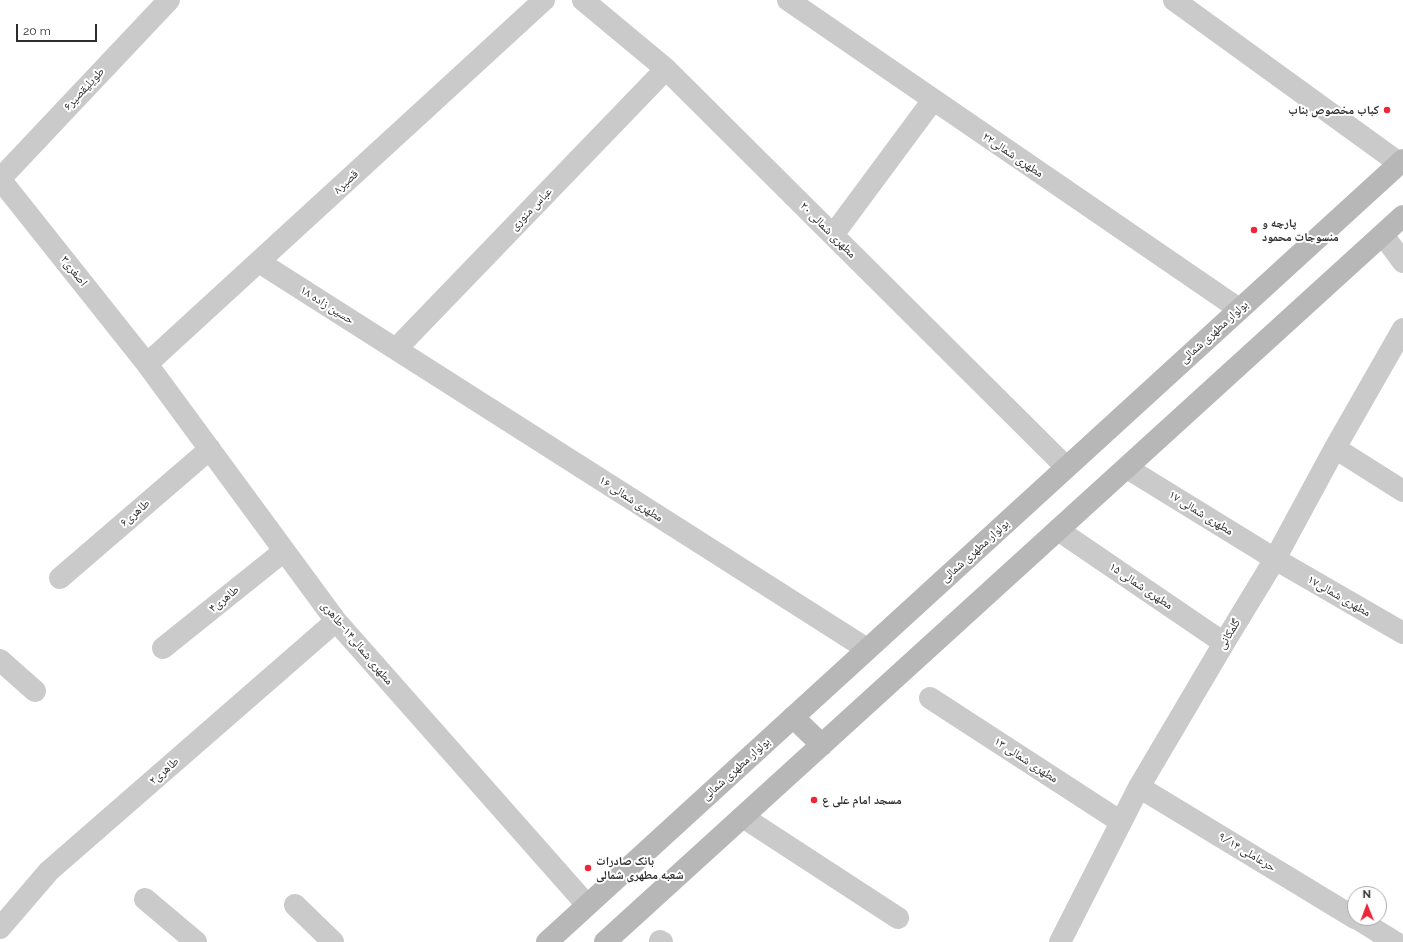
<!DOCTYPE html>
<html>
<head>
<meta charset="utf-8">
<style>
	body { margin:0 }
	#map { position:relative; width:1403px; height:942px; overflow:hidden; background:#fff; font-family:Raleway,sans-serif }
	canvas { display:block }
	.north { position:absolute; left:1347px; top:886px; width:40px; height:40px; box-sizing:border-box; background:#fff; border:1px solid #ababab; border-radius:50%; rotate:359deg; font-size:11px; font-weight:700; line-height:16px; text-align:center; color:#2d2d2d }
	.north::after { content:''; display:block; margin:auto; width:14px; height:18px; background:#ed2737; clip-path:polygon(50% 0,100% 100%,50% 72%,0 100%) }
	.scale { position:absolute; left:16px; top:24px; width:81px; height:18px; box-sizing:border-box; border:2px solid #2d2d2d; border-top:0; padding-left:5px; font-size:12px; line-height:14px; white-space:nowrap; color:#2d2d2d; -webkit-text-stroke:3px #fff; paint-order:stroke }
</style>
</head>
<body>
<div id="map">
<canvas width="1403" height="942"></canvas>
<div class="north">N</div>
<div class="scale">20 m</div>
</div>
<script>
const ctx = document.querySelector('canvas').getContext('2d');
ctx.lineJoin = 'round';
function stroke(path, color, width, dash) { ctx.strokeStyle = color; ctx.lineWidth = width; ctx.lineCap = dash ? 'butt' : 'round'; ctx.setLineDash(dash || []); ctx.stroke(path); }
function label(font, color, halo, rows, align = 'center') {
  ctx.font = font + ' Raleway,"Noto Naskh Arabic",sans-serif'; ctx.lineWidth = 4; ctx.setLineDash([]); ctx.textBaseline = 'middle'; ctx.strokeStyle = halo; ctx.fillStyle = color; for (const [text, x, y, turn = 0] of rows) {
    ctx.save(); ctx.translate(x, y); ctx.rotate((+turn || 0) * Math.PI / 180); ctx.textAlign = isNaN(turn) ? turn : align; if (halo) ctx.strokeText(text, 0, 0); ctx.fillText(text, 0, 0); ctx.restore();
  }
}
const minor = new Path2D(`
	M583 0 666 69 1066 467
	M788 0 1239 309
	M1174 0 1399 163
	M0 179 147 364 336 621 587 905
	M0 179 169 0
	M833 235 933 100
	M1383 235 1403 262
	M259 262 867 649
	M396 349 666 69
	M147 364 544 0
	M1335 448 1403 491
	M1127 468 1275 559 1403 633
	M1058 530 1224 643
	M60 578 210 449
	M163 648 284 551
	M0 660 35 691
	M930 698 1121 822
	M1139 787 1355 918
	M743 817 898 918
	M145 899 196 942
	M295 905 333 942
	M1356 918 1395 942
	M0 928 49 871 336 621
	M660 941 662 942
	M1060 942 1139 787 1224 643 1275 559 1335 448 1403 329`);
const secondary = new Path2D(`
	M793 717 822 745
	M547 942 1403 160
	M605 942 1403 216`);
const markers = [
	[1387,110,4,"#ed2737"],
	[1254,230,4,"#ed2737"],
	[814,800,4,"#ed2737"],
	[588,868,4,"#ed2737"]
];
const streetNames = [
	["طویلیقصیر۶",84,89,-47],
	["مطهری شمالی۲۲",1013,155,34],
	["قصیر۸",346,182,-43],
	["عباس منوری",531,209,-46],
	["مطهری شمالی ۲۰",828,230,45],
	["اصغری۳",74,271,52],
	["حسین زاده ۱۸",327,305,32],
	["بولوار مطهری شمالی",1214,332,-42],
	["مطهری شمالی ۱۶",631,499,33],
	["طاهری۶",135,513,-41],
	["مطهری شمالی ۱۷",1201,513,32],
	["بولوار مطهری شمالی",975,551,-42],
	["مطهری شمالی ۱۵",1141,586,34],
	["مطهری شمالی۱۷",1339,596,30],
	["طاهری۴",224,599,-39],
	["گلمکانی",1229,634,-59],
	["مطهری شمالی۱۴-طاهری",357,643,50],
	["مطهری شمالی ۱۳",1026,760,33],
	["بولوار مطهری شمالی",736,769,-42],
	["طاهری۲",164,771,-41],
	["حرعاملی ۹/۱۴",1247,852,31]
];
const poiNames = [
	["كباب مخصوص بناب",1379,110,"right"],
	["پارچه و",1262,223],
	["منسوجات محمود",1262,237],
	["مسجد امام علی ع",822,800],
	["بانک صادرات",596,861],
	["شعبه مطهری شمالی",596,875]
];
stroke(minor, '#cacaca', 22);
stroke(secondary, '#b7b7b7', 22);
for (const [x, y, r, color] of markers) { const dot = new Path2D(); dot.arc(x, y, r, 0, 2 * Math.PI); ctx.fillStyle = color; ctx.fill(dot); stroke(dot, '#fff', 1.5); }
label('12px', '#2d2d2d', '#fff', streetNames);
label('bold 12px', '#2d2d2d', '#fff', poiNames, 'left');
</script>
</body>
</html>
